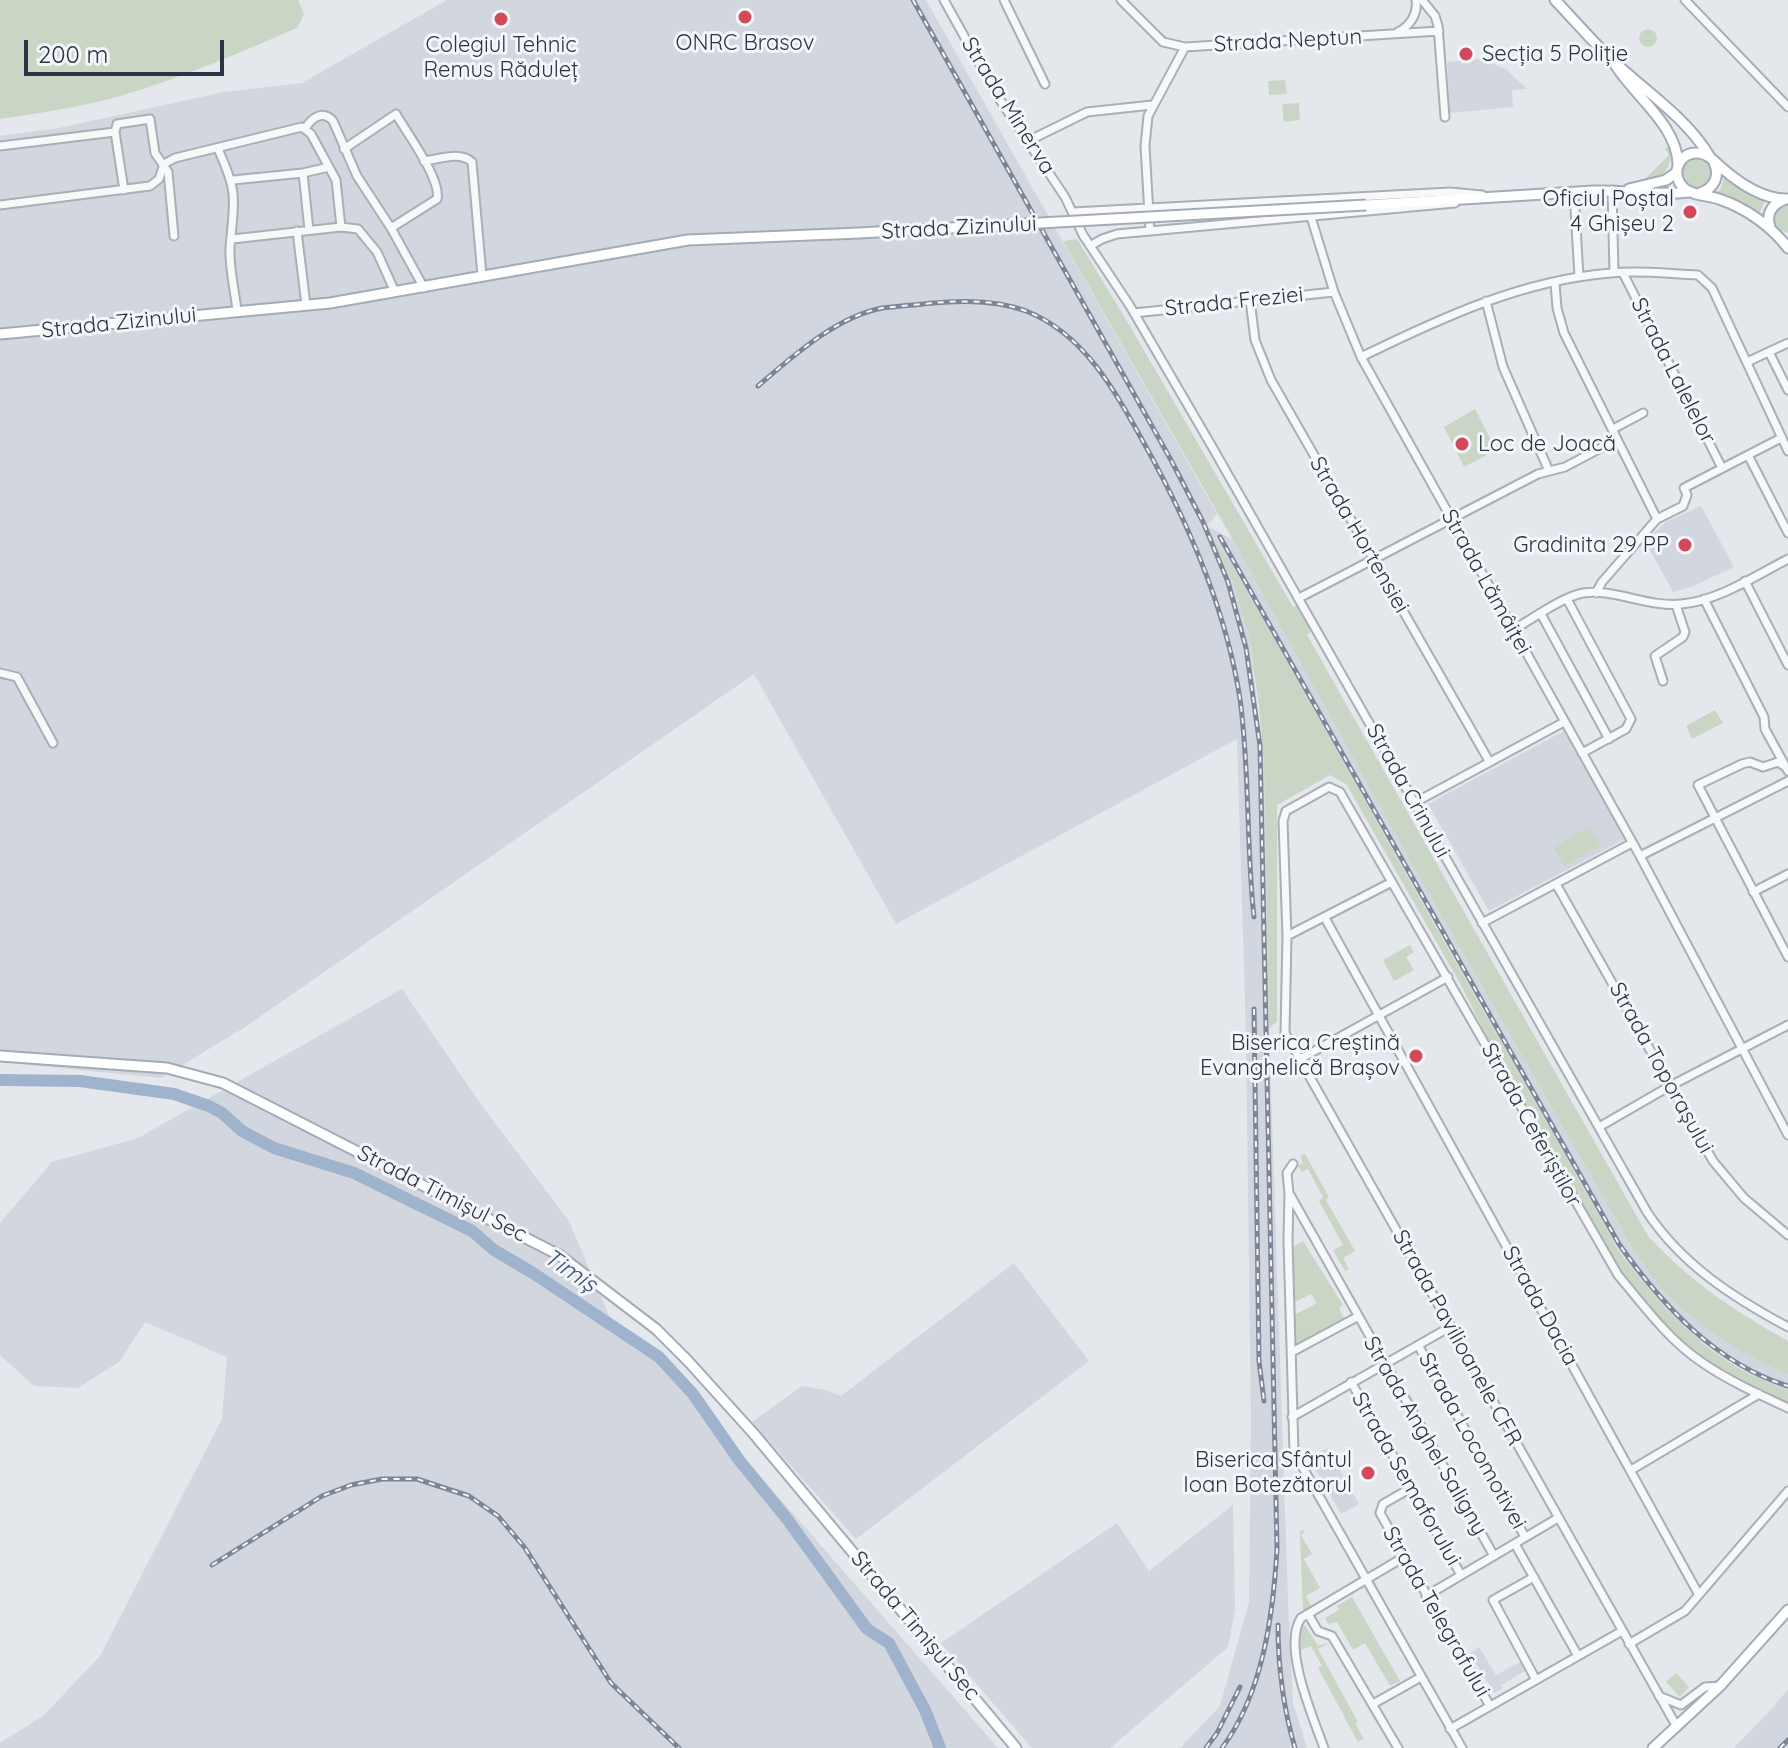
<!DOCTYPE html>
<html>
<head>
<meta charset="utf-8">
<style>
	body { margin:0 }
	#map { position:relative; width:1788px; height:1748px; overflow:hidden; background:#e4e7ec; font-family:Quicksand,sans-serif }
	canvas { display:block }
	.scale { position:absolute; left:24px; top:40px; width:200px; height:36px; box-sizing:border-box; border:4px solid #2b3445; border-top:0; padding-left:10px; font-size:24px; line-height:28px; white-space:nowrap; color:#2b3445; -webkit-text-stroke:6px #f4f6f9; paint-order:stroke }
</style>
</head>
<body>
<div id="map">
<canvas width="1788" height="1748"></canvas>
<div class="scale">200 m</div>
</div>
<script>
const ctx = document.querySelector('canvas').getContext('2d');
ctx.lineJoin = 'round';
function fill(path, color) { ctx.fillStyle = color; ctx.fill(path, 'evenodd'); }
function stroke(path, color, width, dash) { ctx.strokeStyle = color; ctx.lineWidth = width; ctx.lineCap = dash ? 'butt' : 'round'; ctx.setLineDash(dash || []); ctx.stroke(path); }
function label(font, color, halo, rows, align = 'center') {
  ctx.font = font + ' Quicksand,sans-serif'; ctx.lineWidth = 6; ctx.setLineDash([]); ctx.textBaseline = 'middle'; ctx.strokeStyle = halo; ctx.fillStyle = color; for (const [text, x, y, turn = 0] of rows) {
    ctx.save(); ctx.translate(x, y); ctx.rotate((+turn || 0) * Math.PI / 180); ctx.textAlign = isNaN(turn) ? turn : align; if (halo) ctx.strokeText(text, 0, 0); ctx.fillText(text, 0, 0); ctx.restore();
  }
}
const built = new Path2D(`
	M447 0H926L1217 514 1207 526 1233 540 1404 850 1633 1249 1788 1368V1390L1761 1381 1688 1333 1641 1283 1596 1214 1439 930 1213 536 1234 585 1249 636 1264 764 1269 1028 1288 1601 1293 1703 1307 1748H1180L1220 1706 1249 1602 1251 1421 1246 1037 1237 739 896 924 754 674 245 1027 161 1078 0 1062V136L59 128 224 92 302 83Z
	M1482 59 1506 69 1527 89 1512 90 1513 107 1450 113 1447 62Z
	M1701 506 1734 567 1691 587 1673 592 1645 541 1666 522Z
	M1564 731 1625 839 1489 911 1428 804Z
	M402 989 482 1106 569 1221 612 1323 637 1335 998 1748H0V1743L43 1716 100 1656 222 1419 227 1357 145 1322 120 1361 78 1388 34 1386 0 1355V1223L52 1162 138 1138Z
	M1014 1263 1089 1361 856 1539 752 1422 802 1386 826 1390 841 1396Z
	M1327 1448 1359 1504 1341 1514 1309 1458Z
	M1233 1505 1235 1609 1228 1647 1110 1748H1032L941 1643 1117 1523 1149 1571Z
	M1479 1647 1496 1675 1522 1661 1527 1670 1501 1685 1503 1688 1494 1693 1470 1653Z
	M1788 1689V1748H1734L1774 1706Z`);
const green = new Path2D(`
	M0 0H298L304 14 297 28C239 53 181 78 120 96 81 107 40 113 0 119Z
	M1639 38a9 9 0 1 1 18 0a9 9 0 1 1-18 0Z
	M1285 80 1287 94 1269 95 1268 81Z
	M1299 103 1300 120 1284 122 1282 104Z
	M1669 146C1675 169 1660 184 1637 181H1643L1669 155 1665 149Z
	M1682 173a15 15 0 1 1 30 0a15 15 0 1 1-30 0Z
	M1724 178 1742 190 1766 199 1759 214 1716 194 1721 188Z
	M1788 205V233L1777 228 1774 219 1777 210Z
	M1077 239 1124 316 1293 607 1299 604 1313 630 1307 635 1648 1236C1688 1280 1736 1312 1788 1341V1374C1745 1357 1689 1320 1659 1285 1650 1274 1642 1261 1633 1249L1404 850 1233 540 1063 241Z
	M1475 409 1496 450 1464 467 1444 427Z
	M1207 526 1258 611 1617 1248C1660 1310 1715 1367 1788 1390V1403L1748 1388 1698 1358 1662 1324 1627 1284 1496 1056 1461 985 1346 784 1330 775 1277 805V1022L1269 1028 1264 764 1259 706 1249 636 1234 585Z
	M1715 710 1723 723 1692 739 1686 726Z
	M1590 827 1601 846 1564 866 1553 847Z
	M1410 945 1414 952 1406 957 1414 970 1394 981 1383 960Z
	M1305 1154 1329 1197 1326 1200 1355 1251 1343 1258 1349 1269 1345 1271 1333 1250 1343 1245 1319 1201 1323 1197 1308 1169 1302 1172 1298 1166 1303 1163 1300 1156Z
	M1303 1241 1343 1305 1339 1308 1344 1319 1295 1347 1294 1315 1317 1303 1311 1294 1295 1302 1293 1247Z
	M1303 1530 1305 1532 1301 1535 1312 1554 1304 1559 1320 1588 1306 1596 1312 1608 1303 1613 1300 1536V1531Z
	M1352 1597 1400 1681 1390 1686 1365 1643 1353 1650 1337 1622 1328 1624 1325 1618 1339 1610 1337 1606Z
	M1305 1625 1318 1646 1331 1642 1318 1649 1358 1722 1355 1723 1364 1739 1358 1742 1318 1668 1322 1666 1311 1646 1301 1650 1300 1632Z
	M1676 1673 1689 1687 1680 1697 1666 1682Z`);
const river = new Path2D(`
	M0 1080 80 1081 174 1094 209 1106 222 1113 242 1131 274 1148 354 1173 472 1231 494 1250 533 1273 659 1357 693 1394 739 1460 787 1519 867 1629 889 1643 925 1710 940 1748`);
const minor = new Path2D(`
	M944 0 998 97 1065 197 1083 235 1130 306 1214 450 1647 1212C1682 1265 1734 1298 1788 1327
	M1004 0 1045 84
	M1121 0 1163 42 1185 47 1439 31
	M1422 0 1435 16 1438 26 1445 117
	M1685 0 1788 107
	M1398 32C1410 26 1418 14 1416 0
	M306 127C313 117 323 110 333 121L357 176 391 228 424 288
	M115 132 124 190
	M1026 142 1087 112 1152 105
	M0 146 115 132 117 124 150 119 155 153 168 172 174 236
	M218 149C239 195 234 199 230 248 229 268 235 291 237 311
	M344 149 396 114C406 132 442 180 437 199L391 228
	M424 161C440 159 460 151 472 162L482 276
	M303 173 309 230
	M233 180 303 173 329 167
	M1612 190 1614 272
	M1574 192 1579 277
	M0 205 150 186 159 179 164 164 175 158 302 127 311 134 336 180 341 227
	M1073 212 1450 192 1482 195
	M1311 217 1334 292 1361 357 1640 856 1788 1135
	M297 231 306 305
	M1150 231 1145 146 1148 116 1185 47
	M232 239 341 227 358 229 377 252 395 292
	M1090 246 1102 239 1117 234 1455 203
	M1623 273 1722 468
	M1555 283 1557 308 1564 333 1657 519
	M1250 300 1255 340 1271 380 1489 761
	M1486 301 1503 367 1549 471
	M1134 313 1334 292
	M1769 352 1788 390
	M1361 357C1441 318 1522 280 1611 273 1640 270 1669 274 1698 275L1712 288 1788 451
	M1747 362 1788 343
	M1613 429 1643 413
	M1748 455 1788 533
	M1745 581 1788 665
	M1596 593 1602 582 1657 519 1683 506 1687 495 1684 488 1781 438
	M1299 598 1538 474 1565 467 1616 440
	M1567 599 1631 719 1626 729 1582 753
	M1704 599 1764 717 1765 729 1788 771
	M1541 614 1609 739
	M1513 630C1532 619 1562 597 1583 593 1613 588 1650 608 1681 604 1718 601 1755 576 1788 559
	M0 673 17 677 53 743
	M1663 681 1655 656 1683 637 1685 632 1676 605
	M1786 767 1778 762 1763 767 1750 762 1742 764 1698 785 1788 957
	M1414 803 1564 722
	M1640 856 1788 781
	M1556 884 1713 1161 1744 1198 1788 1235
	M1753 892 1788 874
	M1325 918 1699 1595
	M1482 923 1632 843
	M1287 936 1392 882
	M1300 1059 1448 977
	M1599 1127 1670 1086 1788 1025
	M1293 1164 1287 1173 1289 1193 1494 1556
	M1289 1193 1288 1240 1294 1452 1462 1748
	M1418 1345 1525 1537
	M1292 1352 1357 1317
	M1351 1382 1461 1575
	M1292 1417 1450 1327
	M1631 1470 1759 1394
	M1411 1488 1383 1504 1380 1513 1490 1706
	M1515 1544 1578 1656
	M1534 1577 1493 1600 1536 1680
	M1426 1596 1558 1518
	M1308 1614 1318 1631 1332 1636 1398 1748
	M1629 1644 1685 1611 1788 1491
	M1659 1696 1681 1705 1705 1687 1720 1686
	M1373 1704 1421 1677
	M1677 1727 1285 1033 1287 936 1283 821 1286 811 1329 787 1340 792 1618 1275C1643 1305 1668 1339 1700 1361 1727 1380 1758 1394 1788 1408
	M1450 1729 1622 1631
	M1324 1748C1313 1717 1282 1647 1301 1618L1404 1557`);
const major = new Path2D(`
	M1555 0C1574 20 1592 41 1612 60 1645 91 1686 117 1710 157
	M1616 66C1636 97 1677 126 1678 164
	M1629 189 1666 180 1677 172
	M1700 193C1715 188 1720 176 1714 162
	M1788 199C1761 200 1732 178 1713 160 1702 150 1684 150 1678 166 1675 174 1678 183 1684 188 1693 196 1708 195 1719 199 1746 208 1771 226 1788 248
	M1366 205 1593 191C1626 190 1656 196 1689 192
	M1770 227C1766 215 1771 205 1783 200
	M0 334 330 303 688 240 859 233
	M0 1056 167 1068 223 1083 559 1255 656 1329 688 1361 754 1434 1016 1748
	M1653 1748 1720 1686 1788 1610`);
const rail = new Path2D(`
	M913 0 1171 460 1203 522 1228 582 1246 648 1260 746 1277 1549C1273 1616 1263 1693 1222 1748
	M758 386C793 356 836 317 882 308 929 304 981 294 1026 311 1085 334 1116 393 1145 445 1189 524 1226 609 1240 699 1250 771 1246 845 1254 917
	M1220 537 1619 1244C1661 1304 1716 1364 1788 1386
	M1254 1009 1259 1361 1264 1401
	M212 1565 322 1496 351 1485 382 1479H417L469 1496 498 1516 525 1548 611 1683 679 1748
	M1278 1625C1278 1667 1283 1707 1295 1748
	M1206 1748 1217 1733 1240 1687
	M1780 1748 1788 1740`);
const majorBridge = new Path2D(`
	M859 233 1366 205`);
const markers = [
	[745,17,8,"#d1495b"],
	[501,19,8,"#d1495b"],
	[1466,54,8,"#d1495b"],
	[1690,212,8,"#d1495b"],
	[1462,444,8,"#d1495b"],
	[1685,545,8,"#d1495b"],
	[1416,1056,8,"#d1495b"],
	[1368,1473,8,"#d1495b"]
];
const streetNames = [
	["Strada Neptun",1288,41,-3],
	["Strada Minerva",1008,106,58],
	["Strada Zizinului",959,228,-3],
	["Strada Freziei",1234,302,-6],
	["Strada Zizinului",119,323,-6],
	["Strada Lalelelor",1673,371,63],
	["Strada Hortensiei",1359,535,60],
	["Strada Lămâiței",1486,582,61],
	["Strada Crinului",1408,791,61],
	["Strada Toporașului",1661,1068,61],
	["Strada Ceferiștilor",1531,1125,61],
	["Strada Timișul Sec",442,1194,27],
	["Strada Dacia",1540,1306,61],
	["Strada Pavilioanele CFR",1457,1338,61],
	["Strada Anghel Saligny",1425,1436,60],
	["Strada Locomotivei",1472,1441,61],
	["Strada Semaforului",1406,1479,60],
	["Strada Telegrafului",1436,1612,60],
	["Strada Timișul Sec",915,1626,50]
];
const poiNames = [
	["ONRC Brasov",745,43,"center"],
	["Colegiul Tehnic",501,45,"center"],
	["Remus Răduleț",501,70,"center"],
	["Secția 5 Poliție",1482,54,"left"],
	["Oficiul Poștal",1674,199],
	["4 Ghișeu 2",1674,224],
	["Loc de Joacă",1478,444,"left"],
	["Gradinita 29 PP",1669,545],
	["Biserica Creștină",1400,1043],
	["Evanghelică Brașov",1400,1068],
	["Biserica Sfântul",1352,1460],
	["Ioan Botezătorul",1352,1485]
];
const waterNames = [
	["Timiș",570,1271,34]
];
fill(built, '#d2d6de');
fill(green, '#c9d6c5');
stroke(river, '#9fb4cc', 12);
stroke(minor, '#a9aeb7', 11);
stroke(major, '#a3abb8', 13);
stroke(minor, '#f7f8fa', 7);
stroke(major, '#fff', 9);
stroke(rail, '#7d8696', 5);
stroke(rail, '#f4f6f9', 2, [6]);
stroke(majorBridge, '#a3abb8', 13, []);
stroke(majorBridge, '#fff', 9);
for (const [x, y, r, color] of markers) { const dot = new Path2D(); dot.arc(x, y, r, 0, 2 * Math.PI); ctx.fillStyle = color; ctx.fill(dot); stroke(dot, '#f4f6f9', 3); }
label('22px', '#2b3445', '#f4f6f9', streetNames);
label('22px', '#2b3445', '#f4f6f9', poiNames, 'right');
label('italic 24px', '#34527a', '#f4f6f9', waterNames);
</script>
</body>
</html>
